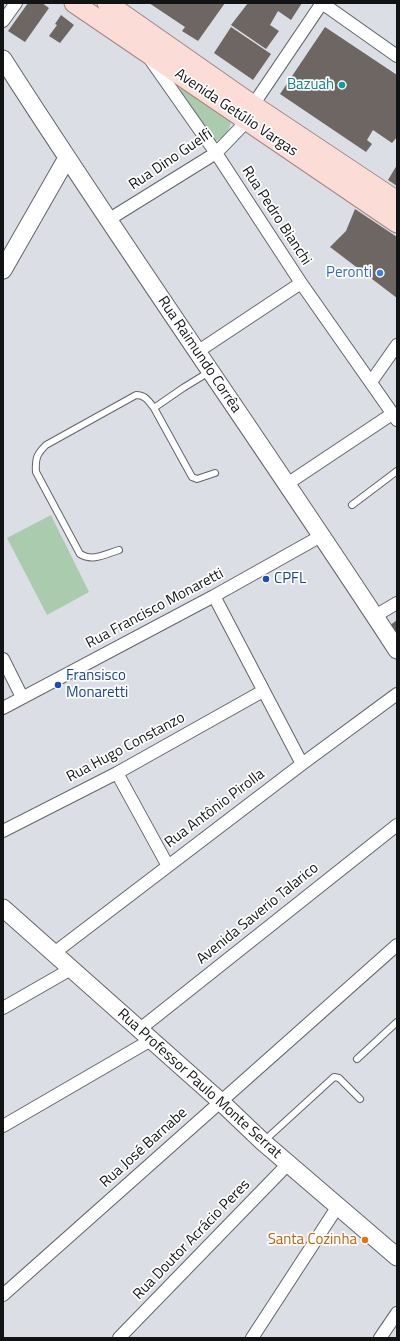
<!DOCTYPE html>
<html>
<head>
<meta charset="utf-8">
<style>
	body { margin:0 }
	#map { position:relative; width:400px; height:1341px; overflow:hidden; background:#dbdee5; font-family:"Titillium Web",sans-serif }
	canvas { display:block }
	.frame { position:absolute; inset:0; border:4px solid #121315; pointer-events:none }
</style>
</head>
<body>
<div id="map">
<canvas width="400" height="1341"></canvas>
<div class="frame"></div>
</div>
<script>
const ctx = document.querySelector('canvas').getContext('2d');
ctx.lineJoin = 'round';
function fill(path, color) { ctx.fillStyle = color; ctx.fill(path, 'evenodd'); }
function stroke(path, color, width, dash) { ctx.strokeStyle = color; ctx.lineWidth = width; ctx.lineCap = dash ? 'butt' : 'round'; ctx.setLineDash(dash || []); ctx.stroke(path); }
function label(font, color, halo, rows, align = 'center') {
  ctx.font = font + ' "Titillium Web",sans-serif'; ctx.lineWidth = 3.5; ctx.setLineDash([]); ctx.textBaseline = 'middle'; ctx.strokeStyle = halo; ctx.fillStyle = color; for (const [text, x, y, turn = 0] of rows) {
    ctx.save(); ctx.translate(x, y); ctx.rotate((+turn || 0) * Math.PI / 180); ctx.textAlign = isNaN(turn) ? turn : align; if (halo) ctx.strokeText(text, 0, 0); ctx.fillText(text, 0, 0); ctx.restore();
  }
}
const green = new Path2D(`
	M181 86 231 118C232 128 223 141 212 141L180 90Z
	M51 515 89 592 47 615 7 538Z`);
const building = new Path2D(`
	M28 3H42L49 8 25 42 8 31Z
	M149 3H225L198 41 182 31 185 27Z
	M248 3H302L291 20 278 11 270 25 279 31 266 49 231 25Z
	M61 15 74 25 60 43 49 36 57 25 55 24Z
	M231 27 271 54 253 80 214 53Z
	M325 27 397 75V137L392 143 373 130 367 140 372 144 366 152 280 94Z
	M397 165V186L388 180Z
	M355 209 397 237V298L330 247 346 231Z
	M397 620V636L389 626Z`);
const lane = new Path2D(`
	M154 408 183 388 209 372
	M352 505 397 471
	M119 550C105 554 93 562 80 554L36 472C35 458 37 454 46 445L136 395C145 395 148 400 154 408L192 477 197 479 215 473
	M357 1059 397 1022
	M264 1141 334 1077 339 1078 360 1099`);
const street = new Path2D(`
	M322 3 397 56
	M3 21 16 3
	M150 59 216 153 301 283 397 420
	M253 105 322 3
	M108 220 216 153 247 121
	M197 352 301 283
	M371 382 397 345
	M287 484 392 414
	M214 596 302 764
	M375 616 397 603
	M3 659 22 697
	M3 708 214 596 321 536
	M117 773 168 866
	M3 831 117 773 263 691
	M54 953 302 764 397 694
	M3 1008 71 969
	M140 1029 397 825
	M3 1126 151 1040
	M3 1295 397 945
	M119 1338 288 1164
	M252 1338 338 1206
	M380 1338 397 1313`);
const secondary = new Path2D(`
	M3 59C131 259 268 452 397 650
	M3 270 67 158
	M3 908 220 1101 263 1142 397 1257`);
const primary = new Path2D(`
	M74 3 397 223
	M107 3 253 105 397 201`);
const markers = [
	[342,85,4,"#0f9aa8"],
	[380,273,4,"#3f7fe0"],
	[266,579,4,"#1a4fb4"],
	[58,685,4,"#1a4fb4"],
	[365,1240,4,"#e8710a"]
];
const cultureNames = [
	["Bazuah",334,85]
];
const streetNames = [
	["Avenida Getúlio Vargas",236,113,34],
	["Rua Dino Guelfi",171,160,-34],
	["Rua Pedro Bianchi",276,216,57],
	["Rua Raimundo Corrêa",199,355,56],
	["Rua Francisco Monaretti",155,609,-28],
	["Rua Hugo Constanzo",126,748,-28],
	["Rua Antônio Pirolla",215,809,-37],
	["Avenida Saverio Talarico",258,914,-39],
	["Rua Professor Paulo Monte Serrat",199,1084,42],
	["Rua José Barnabe",144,1148,-42],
	["Rua Doutor Acrácio Peres",192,1240,-46]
];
const shopNames = [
	["Peronti",372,273]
];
const transitNames = [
	["CPFL",274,579],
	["Fransisco",66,676],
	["Monaretti",66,693]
];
const foodNames = [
	["Santa Cozinha",357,1240]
];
fill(green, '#abcbae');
fill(building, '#6d6663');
stroke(lane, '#62656b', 8);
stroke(street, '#62656b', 14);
stroke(secondary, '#62656b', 19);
stroke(primary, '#a88681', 21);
stroke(lane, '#fff', 6);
stroke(street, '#fff', 12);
stroke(secondary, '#fff', 17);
stroke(primary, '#fbdcd6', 19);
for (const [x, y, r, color] of markers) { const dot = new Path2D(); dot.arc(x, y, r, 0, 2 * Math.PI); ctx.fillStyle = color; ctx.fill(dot); stroke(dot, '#fff', 1.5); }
label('15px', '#0d838f', '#fff', cultureNames, 'right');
label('15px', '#121315', '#fff', streetNames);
label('15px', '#366cbe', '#fff', shopNames, 'right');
label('15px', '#164399', '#fff', transitNames, 'left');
label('15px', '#c56008', '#fff', foodNames, 'right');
</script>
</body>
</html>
